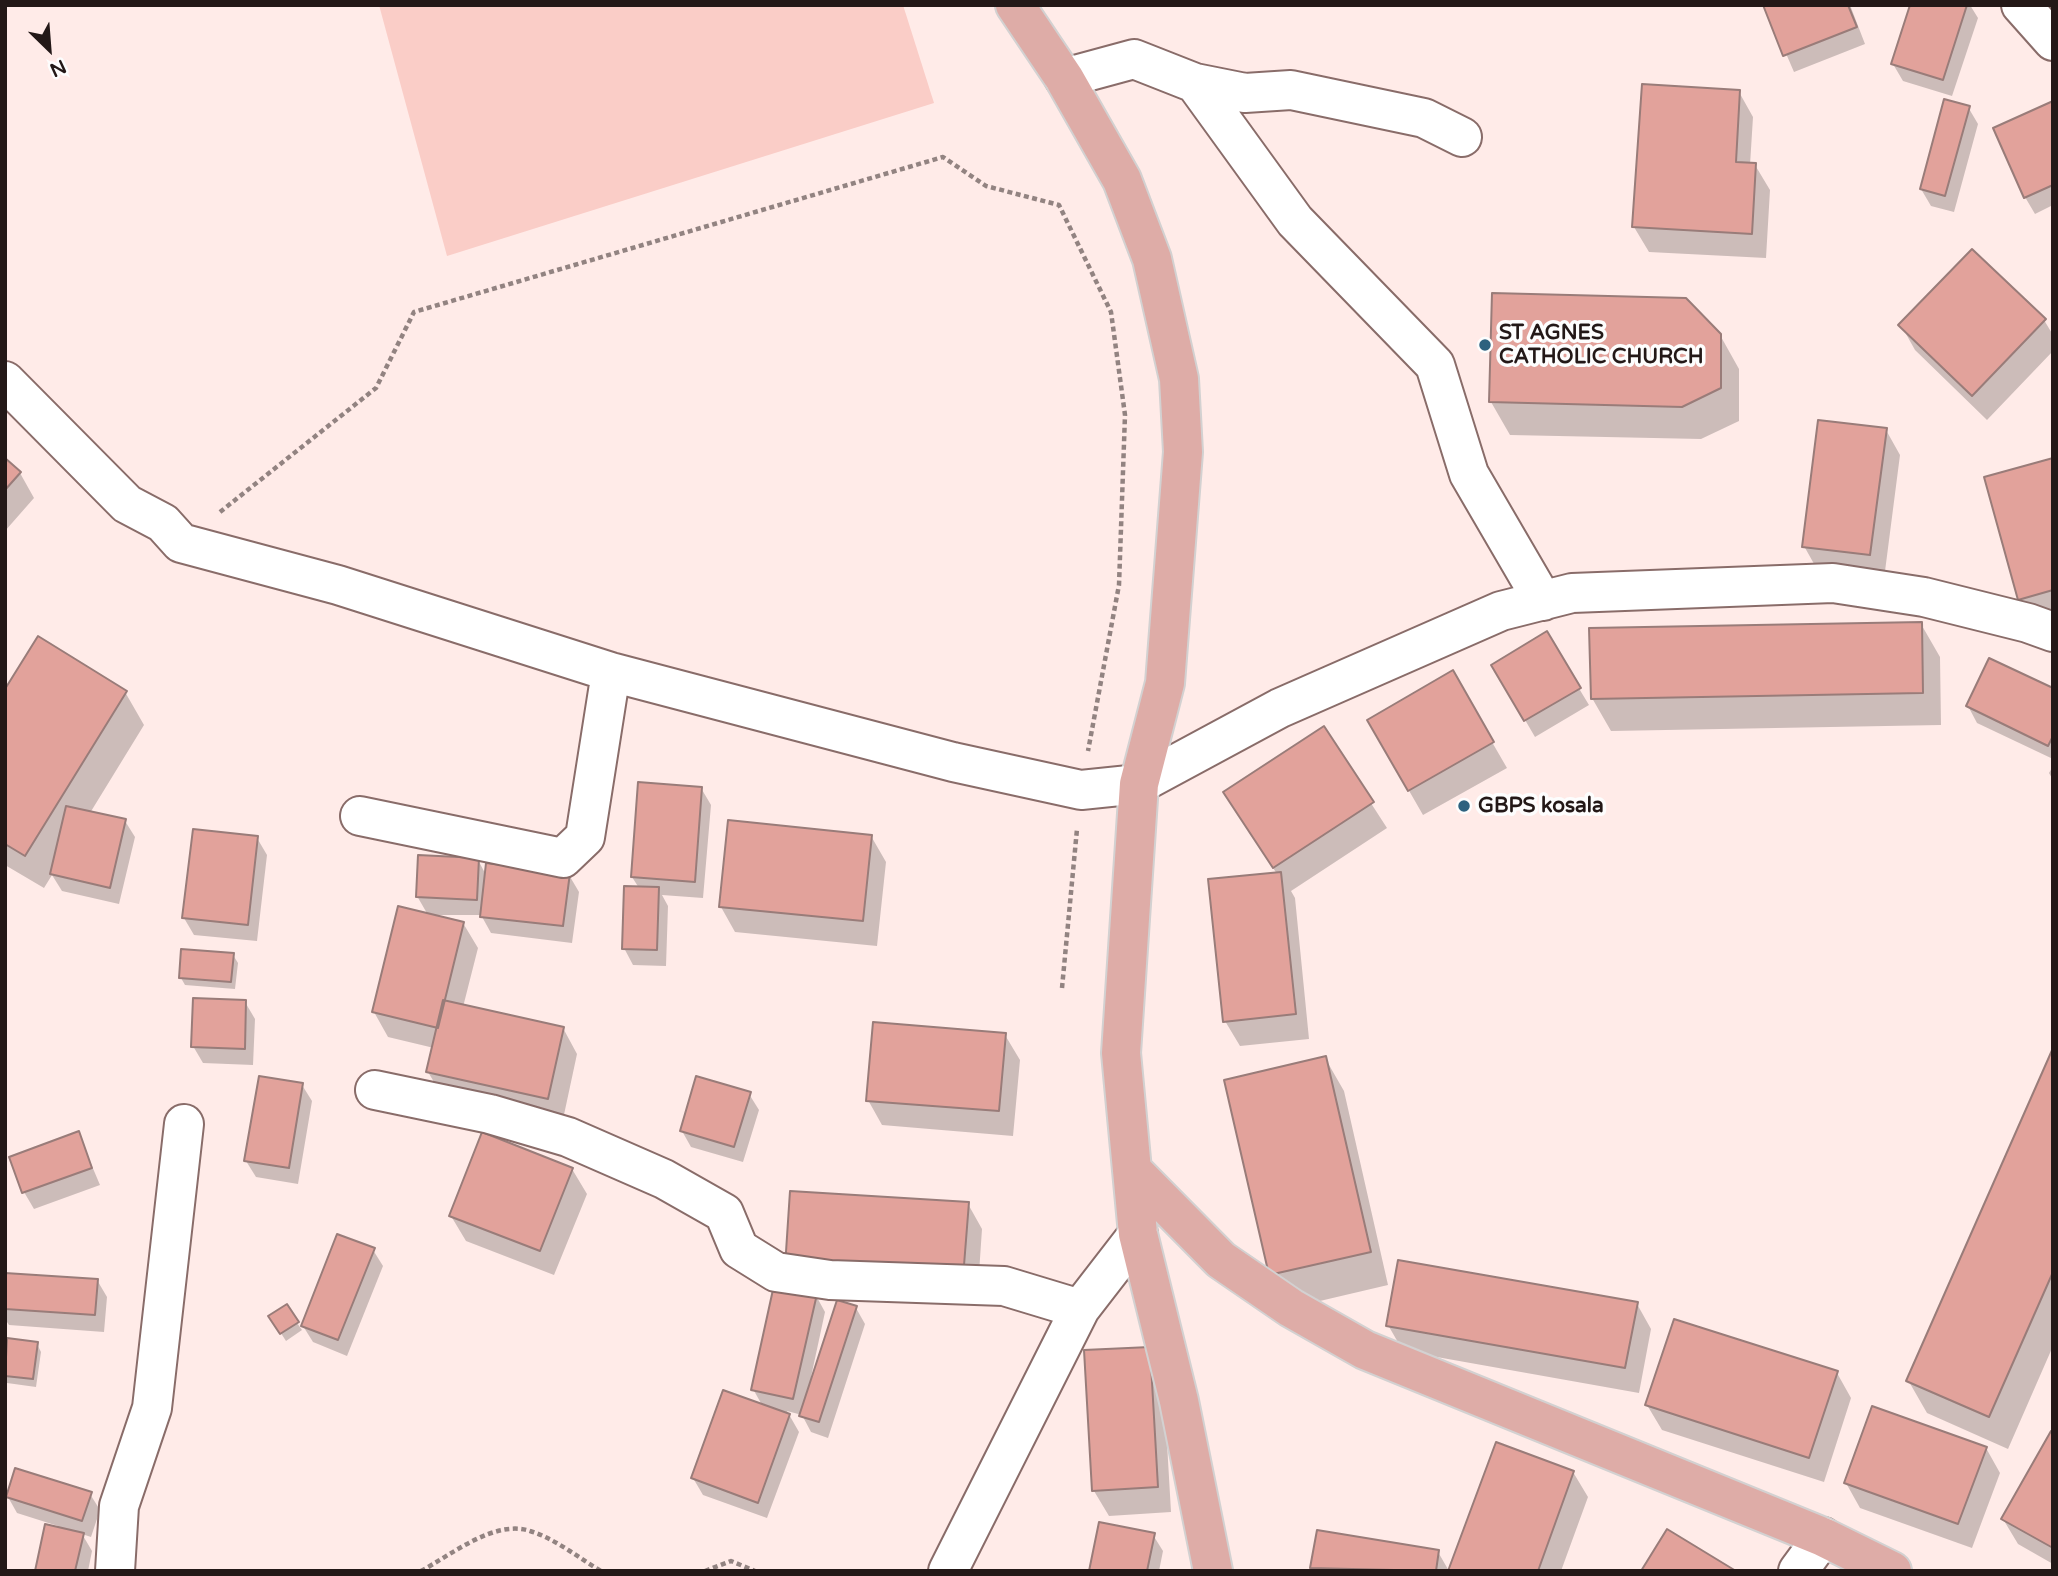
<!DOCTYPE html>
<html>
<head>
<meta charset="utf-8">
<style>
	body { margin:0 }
	#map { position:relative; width:2058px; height:1576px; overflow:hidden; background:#ffebe8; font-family:"Varela Round",sans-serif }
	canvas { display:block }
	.frame { position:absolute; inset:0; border:7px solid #231817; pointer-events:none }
	.north { position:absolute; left:14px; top:14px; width:70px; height:70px; -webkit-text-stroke:5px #fdfdfd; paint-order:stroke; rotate:155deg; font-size:19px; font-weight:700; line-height:28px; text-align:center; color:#231817 }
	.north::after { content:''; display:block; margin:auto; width:24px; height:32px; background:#231817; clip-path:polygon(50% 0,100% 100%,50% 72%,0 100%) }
</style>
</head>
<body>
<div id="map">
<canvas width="2058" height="1576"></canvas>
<div class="frame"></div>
<div class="north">N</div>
</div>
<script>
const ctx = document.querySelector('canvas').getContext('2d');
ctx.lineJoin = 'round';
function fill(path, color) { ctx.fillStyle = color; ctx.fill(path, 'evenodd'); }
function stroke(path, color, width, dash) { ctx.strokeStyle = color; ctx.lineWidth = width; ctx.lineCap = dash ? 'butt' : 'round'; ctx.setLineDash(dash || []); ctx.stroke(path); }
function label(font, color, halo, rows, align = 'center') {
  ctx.font = font + ' "Varela Round",sans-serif'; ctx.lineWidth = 7; ctx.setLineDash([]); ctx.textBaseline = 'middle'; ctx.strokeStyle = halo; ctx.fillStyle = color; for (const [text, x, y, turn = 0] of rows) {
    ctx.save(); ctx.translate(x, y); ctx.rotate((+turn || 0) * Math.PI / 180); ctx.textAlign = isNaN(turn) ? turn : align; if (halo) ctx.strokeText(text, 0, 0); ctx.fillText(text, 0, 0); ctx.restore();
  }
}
const green = new Path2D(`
	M379 5H903L934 103 447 256Z`);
const shadow = new Path2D(`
	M1765 5H1850L1865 44 1794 72Z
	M1912 5H1970L1978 18 1952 96 1903 81 1893 64Z
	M1739 92 1753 117 1750 165H1755L1770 190 1766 258 1649 252 1634 227Z
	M2053 103V205L2035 214 2025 197Z
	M1968 107 1978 124 1954 212 1931 206 1921 189Z
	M2044 320 2053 335V351L1987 420 1915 350 1901 325Z
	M1720 335 1739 369V421L1701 439 1510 435 1491 402Z
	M1886 430 1900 455 1884 579 1818 571 1804 546Z
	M5 460 20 473 34 498 5 531Z
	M2053 460V619L2034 624 2020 599Z
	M1921 624 1940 657 1941 725 1611 731 1592 698Z
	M1546 634 1589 705 1535 737 1493 665Z
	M1452 673 1507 768 1423 815 1369 721Z
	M2053 690V759L1977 723 1968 706Z
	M5 692H125L144 725 90 813 125 821 135 837 119 904 62 891 52 875 44 888 5 865Z
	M1323 729 1387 828 1291 891 1295 898 1309 1039 1240 1046 1225 1021 1277 874 1240 817Z
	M2053 766V780L2049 773Z
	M701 788 711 805 703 898 662 895 668 906 666 966 633 965 624 948 639 888 632 877Z
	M871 836 886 862 877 946 735 932 721 907Z
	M257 838 267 855 257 941 194 935 184 918Z
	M478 860 486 875H569L579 892 572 943 491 933 481 915H429L463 923 478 948 463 1007 563 1028 577 1054 562 1124 443 1097 428 1072 434 1048 388 1037 374 1012 428 915 417 896Z
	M233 955 238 963 235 989 185 985 181 978Z
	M245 1002 255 1019 253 1065 203 1063 193 1046Z
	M1005 1035 1020 1060 1013 1136 882 1125 868 1100Z
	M2053 1053V1346L2008 1449 1927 1413 1908 1380Z
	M1325 1058 1344 1091 1388 1285 1290 1308 1271 1275Z
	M302 1085 312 1101 298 1184 256 1177 246 1161Z
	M749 1094 759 1110 743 1162 691 1147 682 1131Z
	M78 1133 100 1185 34 1209 24 1192Z
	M572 1169 587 1194 554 1275 466 1241 451 1216Z
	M968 1204 982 1229 977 1303 814 1292 825 1312 811 1377 813 1378 856 1308 865 1324 828 1438 811 1432 802 1415 787 1411 799 1432 767 1518 703 1495 693 1478 762 1405 753 1389 775 1287Z
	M373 1250 383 1266 347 1356 313 1342 303 1326Z
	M5 1274 97 1280 107 1297 104 1332 9 1325 5 1319Z
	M1637 1304 1651 1329 1639 1393 1403 1351 1388 1325Z
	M297 1323 302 1330 286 1341 275 1324Z
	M8 1340 37 1344 41 1352 36 1387 7 1383 5 1358Z
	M1149 1349 1163 1374 1171 1512 1109 1516 1094 1491Z
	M1837 1373 1851 1398 1824 1482 1662 1430 1647 1405Z
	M2053 1434V1564L2018 1544 2003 1519Z
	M1986 1448 2000 1473 1972 1548 1860 1508 1846 1483Z
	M1573 1472 1588 1497 1561 1571H1450Z
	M90 1494 100 1510 91 1537 82 1534 92 1551 88 1571H36L58 1526 17 1513 8 1497Z
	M1153 1535 1163 1551 1159 1571H1090Z
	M1438 1552 1449 1571H1314L1312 1568Z`);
const building = new Path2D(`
	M1763 5H1848L1857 27 1783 56Z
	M1910 5H1967L1943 80 1891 64Z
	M1642 84 1740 90 1736 162 1756 163 1752 234 1632 227Z
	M1944 99 1970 106 1945 196 1920 189Z
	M2053 101V185L2024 198 1993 128Z
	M1972 249 2046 319 1972 396 1898 325Z
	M1492 293 1686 298 1721 334V388L1682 407 1489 402Z
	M1818 420 1887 428 1870 555 1802 547Z
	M5 458 21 472 5 490Z
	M2053 458V590L2018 600 1984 477Z
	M1922 622 1923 693 1591 699 1589 628Z
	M1547 631 1581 688 1524 721 1491 665Z
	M38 636 127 691 25 856 5 844V689Z
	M1989 658 2053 688V736L2048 746 1966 706Z
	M1453 670 1494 742 1408 791 1367 720Z
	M1324 726 1374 802 1273 868 1223 792Z
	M638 782 702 787 695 882 631 877Z
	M66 806 126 819 110 888 50 874Z
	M728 820 872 835 863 921 719 907Z
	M193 829 258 836 248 925 182 918Z
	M418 855 479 858 477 900 416 897Z
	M486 863 570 873 563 926 480 917Z
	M1281 872 1296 1014 1223 1022 1208 879Z
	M624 886 659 887 657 950 622 949Z
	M398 906 464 922 438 1028 372 1012Z
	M181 949 234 953 231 982 179 978Z
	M193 998 246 1000 245 1049 191 1047Z
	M443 1000 564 1027 548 1099 426 1072Z
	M873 1022 1006 1033 999 1111 866 1101Z
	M2053 1048V1272L1989 1417 1906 1381Z
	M1326 1056 1371 1252 1269 1275 1224 1080Z
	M259 1076 303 1083 289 1168 244 1161Z
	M696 1076 751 1092 734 1147 680 1131Z
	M79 1131 92 1168 22 1193 9 1157Z
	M482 1132 573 1168 540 1251 449 1216Z
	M790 1191 969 1202 963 1278 785 1267Z
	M337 1234 375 1248 338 1340 301 1326Z
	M1398 1260 1638 1302 1625 1368 1386 1326Z
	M5 1273 98 1279 95 1315 5 1309Z
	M774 1285 817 1294 793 1399 751 1390Z
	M837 1300 857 1306 819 1422 799 1416Z
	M287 1304 299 1322 280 1334 268 1316Z
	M1674 1319 1838 1371 1809 1458 1645 1405Z
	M7 1338 38 1342 33 1379 5 1376Z
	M1150 1347 1158 1487 1092 1491 1084 1350Z
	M723 1390 790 1414 758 1503 691 1478Z
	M1872 1406 1987 1447 1958 1524 1844 1483Z
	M2051 1431 2053 1432V1548L2001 1519Z
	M1496 1442 1574 1471 1538 1571H1448Z
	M15 1468 92 1492 82 1521 6 1497Z
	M1099 1522 1155 1533 1147 1571H1089Z
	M45 1524 84 1533 75 1571H35Z
	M1667 1529 1736 1571H1641Z
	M1317 1530 1439 1550 1436 1571 1310 1568Z`);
const path = new Path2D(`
	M220 512 376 388 414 312 943 157 986 186 1059 205 1111 312 1125 415 1119 585 1088 751
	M1062 988 1077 829
	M421 1571C451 1555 495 1519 530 1531 554 1538 579 1558 601 1571
	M705 1571 731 1561 755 1571`);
const minor = new Path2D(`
	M2021 5 2053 41
	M1064 78 1134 59 1195 83 1295 221 1435 365 1469 474 1543 601
	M1195 83 1245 93 1291 90 1424 118 1462 137
	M5 381 127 504 163 523 181 543 338 585 611 672 953 762 1081 790 1139 784 1280 708 1501 611 1572 593 1833 583 1924 597 2028 623 2053 632
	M360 816 563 858 585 837 611 672
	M375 1090 490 1114 568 1137 664 1179 724 1213 739 1249 776 1272 830 1280 1004 1286 1080 1309
	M115 1571 119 1506 152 1408 184 1124
	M948 1571 1080 1309 1138 1234
	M1798 1571 1823 1537`);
const major = new Path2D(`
	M1015 5 1064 78 1122 180 1152 259 1179 379 1183 452 1165 683 1139 784 1121 1053 1138 1234 1179 1401 1213 1571
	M1134 1172 1221 1260 1291 1308 1365 1350 1823 1537 1892 1571`);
const markers = [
	[1485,345,7,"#2e617e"],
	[1464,806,7,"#2e617e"]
];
const poiNames = [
	["ST AGNES",1499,333],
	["CATHOLIC CHURCH",1499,357],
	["GBPS kosala",1478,806]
];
fill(green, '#facdc7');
fill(shadow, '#0003');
fill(building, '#e2a29b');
stroke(building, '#997c79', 2);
stroke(minor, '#896c69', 42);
stroke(major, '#d3d1d1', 42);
stroke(path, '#928381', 4.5, [5, 3.5]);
stroke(minor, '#fff', 38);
stroke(major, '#deaca7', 38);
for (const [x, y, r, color] of markers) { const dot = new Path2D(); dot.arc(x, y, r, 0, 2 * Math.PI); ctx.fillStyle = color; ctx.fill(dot); stroke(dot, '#fdfdfd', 2.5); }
label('bold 21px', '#231817', '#fdfdfd', poiNames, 'left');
</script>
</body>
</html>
